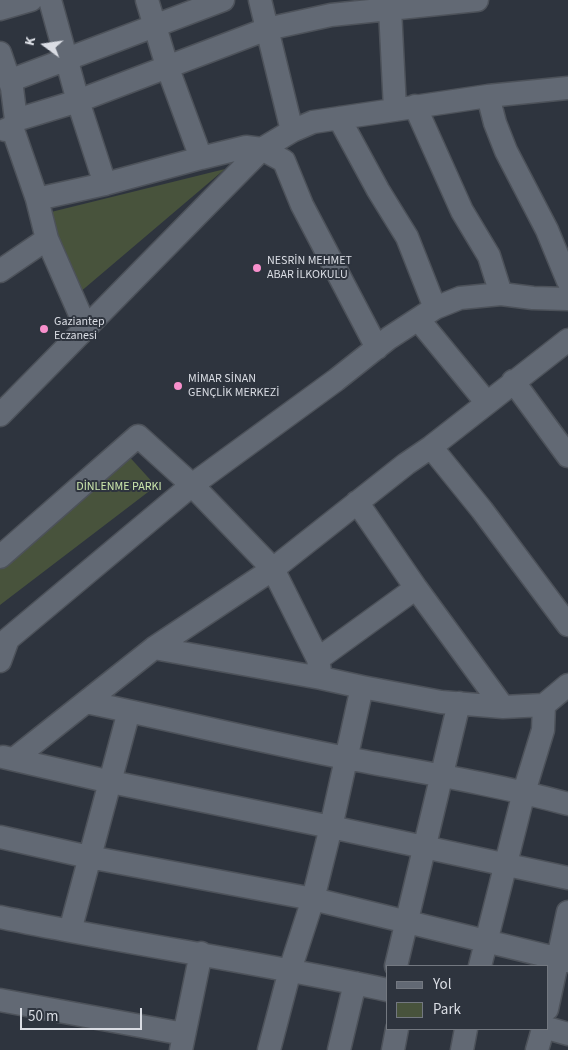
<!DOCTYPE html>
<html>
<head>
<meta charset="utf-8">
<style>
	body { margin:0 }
	#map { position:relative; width:568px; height:1050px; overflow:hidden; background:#2e343e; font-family:"Source Sans 3",sans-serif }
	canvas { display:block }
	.legend { position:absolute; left:386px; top:965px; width:162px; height:65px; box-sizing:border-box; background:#2e343e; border:1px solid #737880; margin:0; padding:6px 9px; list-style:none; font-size:15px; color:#dadde4 }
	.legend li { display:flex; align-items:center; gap:10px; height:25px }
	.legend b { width:25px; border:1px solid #737880 }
	.north { position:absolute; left:20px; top:20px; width:50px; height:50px; -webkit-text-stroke:4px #2e343e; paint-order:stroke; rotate:284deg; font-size:14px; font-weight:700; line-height:20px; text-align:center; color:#dadde4 }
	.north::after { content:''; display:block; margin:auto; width:18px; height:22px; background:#dadde4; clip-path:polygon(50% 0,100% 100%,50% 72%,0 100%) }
	.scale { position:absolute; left:20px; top:1008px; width:122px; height:22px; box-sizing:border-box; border:2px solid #dadde4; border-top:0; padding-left:6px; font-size:15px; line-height:18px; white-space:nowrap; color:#dadde4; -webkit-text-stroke:4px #2e343e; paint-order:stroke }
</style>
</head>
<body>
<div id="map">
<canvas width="568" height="1050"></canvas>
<ul class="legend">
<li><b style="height:6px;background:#626974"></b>Yol</li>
<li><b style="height:14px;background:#48533c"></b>Park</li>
</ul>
<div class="north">K</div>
<div class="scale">50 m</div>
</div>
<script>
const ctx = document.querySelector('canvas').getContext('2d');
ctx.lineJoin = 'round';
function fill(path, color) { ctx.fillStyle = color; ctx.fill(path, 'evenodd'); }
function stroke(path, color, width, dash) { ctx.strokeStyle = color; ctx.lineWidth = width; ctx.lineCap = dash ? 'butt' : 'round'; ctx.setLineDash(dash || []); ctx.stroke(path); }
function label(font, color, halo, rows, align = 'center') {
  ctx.font = font + ' "Source Sans 3",sans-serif'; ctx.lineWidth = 4; ctx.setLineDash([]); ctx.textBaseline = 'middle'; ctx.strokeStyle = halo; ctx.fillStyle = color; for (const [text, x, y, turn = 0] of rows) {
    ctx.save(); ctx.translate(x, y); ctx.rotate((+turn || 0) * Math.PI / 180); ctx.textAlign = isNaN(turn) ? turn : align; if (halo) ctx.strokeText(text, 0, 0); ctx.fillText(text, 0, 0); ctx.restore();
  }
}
const green = new Path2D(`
	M225 169 79 293 47 213Z
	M125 452 156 486 0 605V562Z`);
const minor = new Path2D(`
	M50 0 78 101 105 184
	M147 0 167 66 201 158
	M260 0 292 131
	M0 9 31 0
	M390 9 395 109
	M0 53 12 88 16 120 12 127 5 130
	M9 81 223 0
	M488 96 495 123 506 151 547 230 568 281
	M415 106 462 211 489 256 501 294
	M339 118 378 190 407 237 435 308
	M16 120 78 101 267 29 331 15 477 0
	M12 127 37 199 47 239 86 328
	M37 199 105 184 201 158 246 147 262 149 284 161 302 205 377 348
	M0 271 47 239
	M418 319 487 403
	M513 381 568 456
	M0 415 262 149 292 131 313 122 488 96 568 88
	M431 447 482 510 568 625
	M357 502 416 588 503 707
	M0 557 138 436 192 485 273 569 318 659 321 678
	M154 648 321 678 362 687 441 702 503 707 544 705 568 685
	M318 659 416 588
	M0 661 8 639 192 485 336 380 389 338 435 308 460 298 501 294 533 298 568 299
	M86 702C173 720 259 741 346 758 420 772 495 784 568 804
	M3 757 111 782 331 827 568 878
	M14 759 154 648 273 569 406 464 431 447 568 340
	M0 837 89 857 313 899 568 961
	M0 917C128 944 258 962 387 990
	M70 931 129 711
	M396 966 459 703
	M480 966 524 792 543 730 544 705
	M0 1000 184 1034
	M547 1009 568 912
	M547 1028 568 1034
	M181 1050 201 953
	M269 1050 290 970 313 899 331 827 362 687
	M339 1050 355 983
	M393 1050 397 1029
	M462 1050 466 1029
	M537 1050 543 1029`);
const markers = [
	[257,268,5,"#f890cc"],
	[44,329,5,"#f890cc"],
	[178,386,5,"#f890cc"]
];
const poiNames = [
	["NESRİN MEHMET",267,261],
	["ABAR İLKOKULU",267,275],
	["Gaziantep",54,322],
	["Eczanesi",54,336],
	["MİMAR SİNAN",188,379],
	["GENÇLİK MERKEZİ",188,393]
];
const parkNames = [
	["DİNLENME PARKI",119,487]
];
fill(green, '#48533c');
stroke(minor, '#4d525a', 25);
stroke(minor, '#626974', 22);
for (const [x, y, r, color] of markers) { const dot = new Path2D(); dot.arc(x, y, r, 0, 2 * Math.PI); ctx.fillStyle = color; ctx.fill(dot); stroke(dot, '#2e343e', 2); }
label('12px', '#dadde4', '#2e343e', poiNames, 'left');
label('12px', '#cbe6ac', '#2e343e', parkNames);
</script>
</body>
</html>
